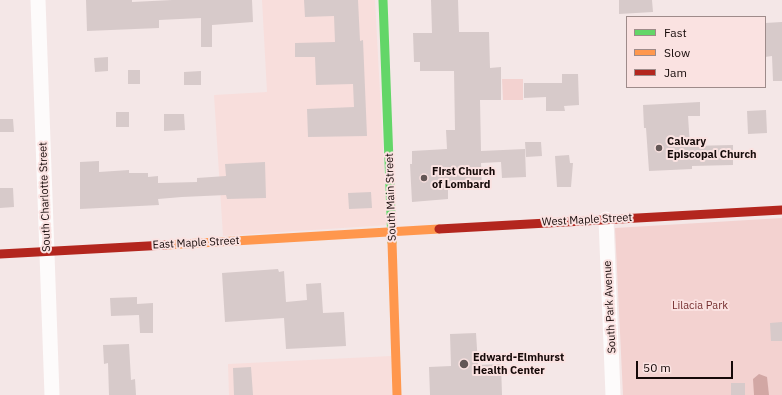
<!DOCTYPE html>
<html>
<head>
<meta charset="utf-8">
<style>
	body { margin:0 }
	#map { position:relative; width:782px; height:395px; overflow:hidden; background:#f4e7e7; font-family:"IBM Plex Sans",sans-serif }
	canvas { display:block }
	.legend { position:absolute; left:626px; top:16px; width:140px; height:72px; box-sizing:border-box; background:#fae2e1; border:1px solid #9e8b8a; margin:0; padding:5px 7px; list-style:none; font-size:12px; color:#150908 }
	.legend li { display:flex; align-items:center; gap:8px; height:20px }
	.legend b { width:20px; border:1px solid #9e8b8a }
	.scale { position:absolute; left:636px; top:361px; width:97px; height:18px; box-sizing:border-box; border:2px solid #150908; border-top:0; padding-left:5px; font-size:12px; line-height:14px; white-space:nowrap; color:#150908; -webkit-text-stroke:3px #fae2e1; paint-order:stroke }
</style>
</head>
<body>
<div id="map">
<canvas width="782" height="395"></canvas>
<ul class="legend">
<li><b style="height:5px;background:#63d668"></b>Fast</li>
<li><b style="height:5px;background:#ff974d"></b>Slow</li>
<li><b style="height:5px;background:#b3261e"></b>Jam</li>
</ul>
<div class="scale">50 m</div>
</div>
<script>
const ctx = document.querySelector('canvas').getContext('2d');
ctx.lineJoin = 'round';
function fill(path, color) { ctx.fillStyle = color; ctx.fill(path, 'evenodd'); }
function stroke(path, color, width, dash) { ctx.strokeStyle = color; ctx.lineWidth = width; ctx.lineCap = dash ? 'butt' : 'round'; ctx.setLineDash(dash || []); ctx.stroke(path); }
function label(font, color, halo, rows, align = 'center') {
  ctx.font = font + ' "IBM Plex Sans",sans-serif'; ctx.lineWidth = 4; ctx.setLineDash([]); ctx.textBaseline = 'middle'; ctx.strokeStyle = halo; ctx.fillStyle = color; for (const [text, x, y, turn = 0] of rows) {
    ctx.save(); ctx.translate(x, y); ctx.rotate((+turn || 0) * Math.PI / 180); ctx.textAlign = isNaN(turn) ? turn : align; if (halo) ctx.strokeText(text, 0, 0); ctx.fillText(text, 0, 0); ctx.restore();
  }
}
const built = new Path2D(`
	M262 0H375L387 225 223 236 214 95 267 92Z
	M391 356 392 395H229L228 364Z`);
const green = new Path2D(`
	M502 79H523V100H503Z
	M782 218V395H623L615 228Z`);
const water = new Path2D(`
	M759 374 767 377 769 395H754L753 379Z`);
const building = new Path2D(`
	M86 0H132V2L172 0H252L253 22 212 25V47H201V18L159 20V28L87 31Z
	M304 0H358L360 41 363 40 367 136 308 137 307 109 354 107 353 84 316 85 315 57H295V43L335 42 334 16 305 17Z
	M431 0H458L459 32H489L490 68 501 67V100H480L481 151 525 149 526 177 502 178 501 162 481 163 482 187H448V199L412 202 410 164H412V151L447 149 446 130H455L454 71H420V62H414L413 33H432Z
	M619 0H652L653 12 619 14Z
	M782 22V81H773L772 56 765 57V23Z
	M108 57V71L95 72 94 58Z
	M128 70H140V84H128Z
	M201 71V85H184V72Z
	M562 74H578L579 105 564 106 565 111H546V97L524 98V83H562Z
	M700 102V116H688L690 146 733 145V165L692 166V169L649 171 646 128H644L643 105Z
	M766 110 767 133 748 134 747 111Z
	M116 112H129V127H116Z
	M164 114H184L185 130 164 131Z
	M0 119H13L14 132H0Z
	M525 142H541L542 156 526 157Z
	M569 155 570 163H573L571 187H557L555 156Z
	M99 161V172L129 170V173H148V177L158 176V183L197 182V178L226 176 225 164 265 162 266 198 227 199 226 195 182 197 158 199 159 205 80 209V162Z
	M0 188H13L14 207 0 208Z
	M371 192 372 208 349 209 348 193Z
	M278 269 279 272 284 271 286 302 307 300 306 284 321 283 323 313 344 312 346 346 286 349 284 318 225 322 222 273Z
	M137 297V304L153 303V333H140L139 315 111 316 110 298Z
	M782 322V341H771L770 323Z
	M476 333 478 365 501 364 502 395H430L429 367 451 366 450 334Z
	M129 344 131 380 135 379 136 395H109L108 363 104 364 103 345Z
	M251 367 253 395H234L233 368Z
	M731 383H745V395H731Z`);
const street = new Path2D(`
	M38 0 52 395
	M606 219 613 395`);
const fast = new Path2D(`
	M383 0 392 242`);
const slow = new Path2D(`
	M392 242 397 395
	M166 245 439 229`);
const jam = new Path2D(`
	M439 229 782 210
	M0 254 166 245`);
const markers = [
	[659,148,4,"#635756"],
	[424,178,4,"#635756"],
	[464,364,5,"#635756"]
];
const poiNames = [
	["Calvary",667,142],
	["Episcopal Church",667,155],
	["First Church",432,172],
	["of Lombard",432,185],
	["Edward-Elmhurst",473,358],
	["Health Center",473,371]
];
const streetNames = [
	["South Charlotte Street",45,197,-92],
	["South Main Street",391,197,-92],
	["West Maple Street",587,220,-3],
	["East Maple Street",196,243,-3],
	["South Park Avenue",610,307,-93]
];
const parkNames = [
	["Lilacia Park",700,306]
];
fill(built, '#f8dedc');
fill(green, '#f3d2d0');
fill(water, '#d2a7a4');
fill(building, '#d7caca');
stroke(street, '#fdfbfb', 15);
stroke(fast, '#63d668', 9);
stroke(slow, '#ff974d', 9);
stroke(jam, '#b3261e', 9);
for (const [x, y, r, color] of markers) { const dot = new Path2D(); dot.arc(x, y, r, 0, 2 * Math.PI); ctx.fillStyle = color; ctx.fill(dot); stroke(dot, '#fae2e1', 1.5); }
label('bold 11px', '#150908', '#fae2e1', poiNames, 'left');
label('11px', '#150908', '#fae2e1', streetNames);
label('11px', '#752e2e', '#fae2e1', parkNames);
</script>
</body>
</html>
